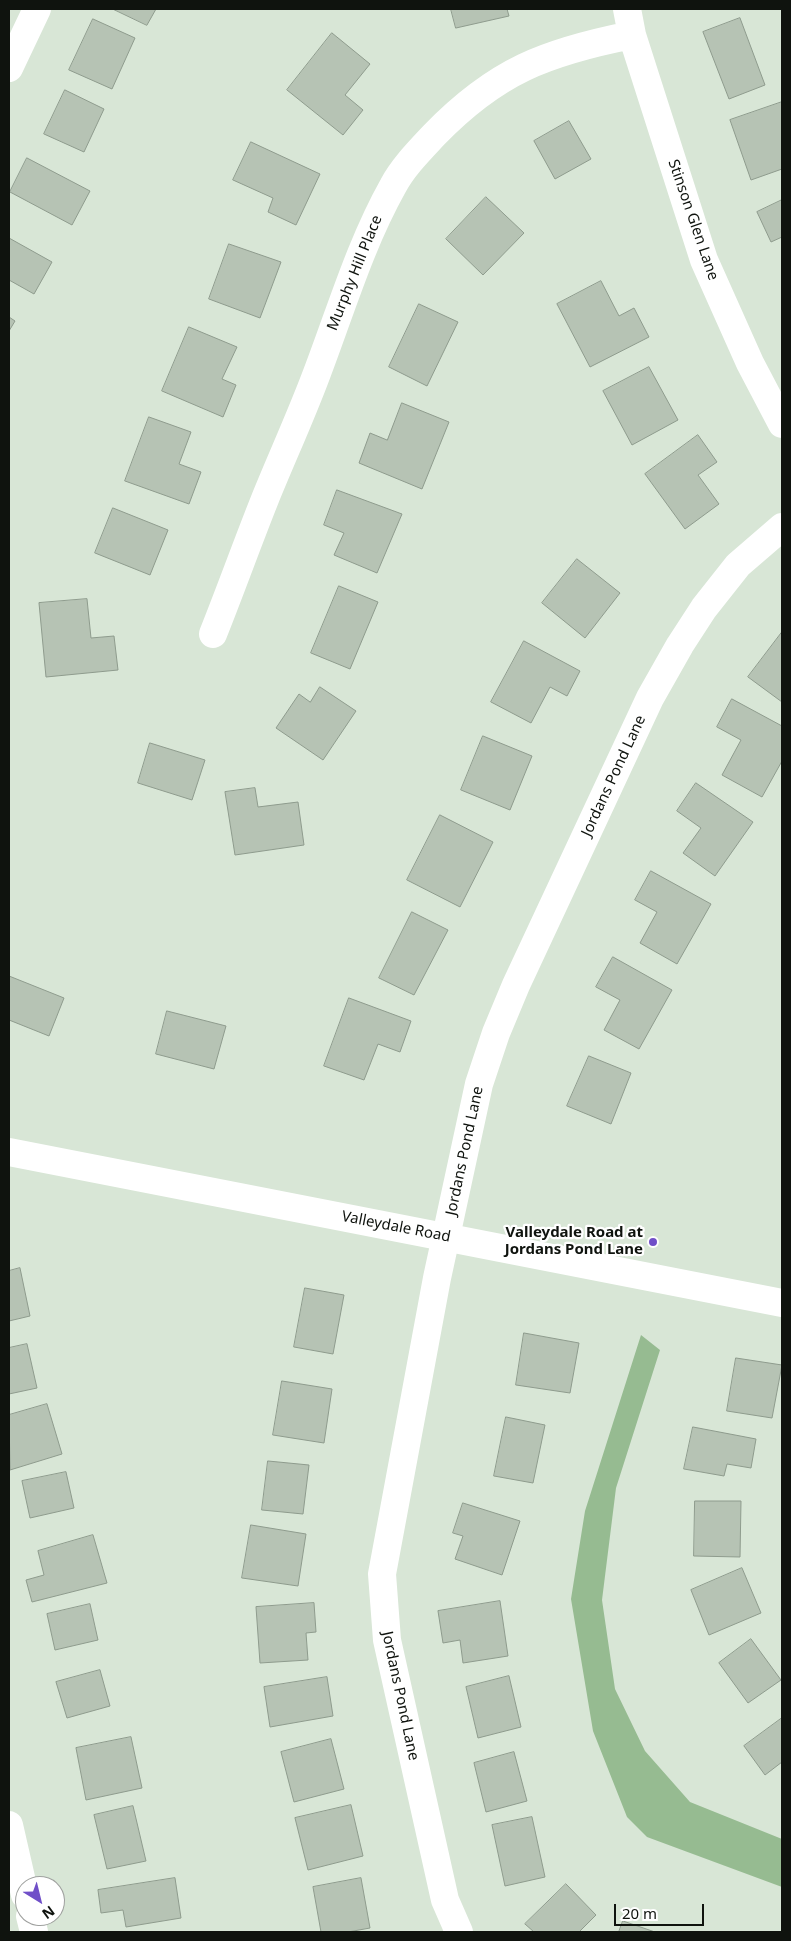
<!DOCTYPE html>
<html>
<head>
<meta charset="utf-8">
<style>
	body { margin:0 }
	#map { position:relative; width:791px; height:1941px; overflow:hidden; background:#d8e6d6; font-family:"Noto Sans",sans-serif }
	canvas { display:block }
	.frame { position:absolute; inset:0; border:10px solid #0f130e; pointer-events:none }
	.north { position:absolute; left:15px; top:1876px; width:50px; height:50px; box-sizing:border-box; background:#fff; border:1px solid #9fa19f; border-radius:50%; rotate:144deg; font-size:14px; font-weight:700; line-height:20px; text-align:center; color:#0f130e }
	.north::after { content:''; display:block; margin:auto; width:18px; height:22px; background:#704fc8; clip-path:polygon(50% 0,100% 100%,50% 72%,0 100%) }
	.scale { position:absolute; left:614px; top:1904px; width:90px; height:22px; box-sizing:border-box; border:2px solid #0f130e; border-top:0; padding-left:6px; font-size:15px; line-height:18px; white-space:nowrap; color:#0f130e; -webkit-text-stroke:4px #fff; paint-order:stroke }
</style>
</head>
<body>
<div id="map">
<canvas width="791" height="1941"></canvas>
<div class="frame"></div>
<div class="north">N</div>
<div class="scale">20 m</div>
</div>
<script>
const ctx = document.querySelector('canvas').getContext('2d');
ctx.lineJoin = 'round';
function fill(path, color) { ctx.fillStyle = color; ctx.fill(path, 'evenodd'); }
function stroke(path, color, width, dash) { ctx.strokeStyle = color; ctx.lineWidth = width; ctx.lineCap = dash ? 'butt' : 'round'; ctx.setLineDash(dash || []); ctx.stroke(path); }
function label(font, color, halo, rows, align = 'center') {
  ctx.font = font + ' "Noto Sans",sans-serif'; ctx.lineWidth = 4.5; ctx.setLineDash([]); ctx.textBaseline = 'middle'; ctx.strokeStyle = halo; ctx.fillStyle = color; for (const [text, x, y, turn = 0] of rows) {
    ctx.save(); ctx.translate(x, y); ctx.rotate((+turn || 0) * Math.PI / 180); ctx.textAlign = isNaN(turn) ? turn : align; if (halo) ctx.strokeText(text, 0, 0); ctx.fillText(text, 0, 0); ctx.restore();
  }
}
const green = new Path2D(`
	M641 1335 660 1350 616 1488 602 1600 615 1689 645 1751 690 1802 782 1839V1887L647 1837 627 1817 593 1731 571 1599 585 1511Z`);
const building = new Path2D(`
	M113 9H156L147 25Z
	M451 9H507L509 16 456 28Z
	M740 18 765 85 729 99 703 32Z
	M93 19 135 38 112 89 69 70Z
	M332 33 370 64 345 95 363 110 343 135 287 90Z
	M65 90 104 109 84 152 44 134Z
	M782 102V169L751 180 730 120Z
	M569 121 591 159 555 179 534 141Z
	M251 142 320 174 296 225 268 212 273 198 233 180Z
	M27 158 90 191 72 225 10 192Z
	M486 197 524 233 483 275 446 239Z
	M782 200V237L771 242 757 212Z
	M9 238 52 262 34 294 9 280Z
	M229 244 281 262 260 318 209 299Z
	M601 281 619 316 634 308 649 337 590 367 557 304Z
	M419 304 458 322 427 386 389 367Z
	M9 317 15 321 9 331Z
	M189 327 237 347 222 379 236 385 223 417 162 391Z
	M649 367 678 420 632 445 603 391Z
	M402 403 449 422 422 489 359 463 370 433 387 440Z
	M149 417 191 432 179 464 201 472 189 504 125 481Z
	M698 435 717 462 698 475 719 504 685 529 645 474Z
	M337 490 402 514 377 573 334 555 344 533 324 525Z
	M113 508 168 530 150 575 95 553Z
	M577 559 620 593 585 638 542 603Z
	M339 586 378 602 350 669 311 653Z
	M87 599 91 638 114 636 118 670 46 677 39 603Z
	M782 632V702L748 677Z
	M524 641 580 671 567 696 550 687 531 723 491 702Z
	M320 687 356 711 323 760 276 728 299 694 310 702Z
	M732 699 782 726V761L762 797 722 775 741 740 717 727Z
	M483 736 532 756 510 810 461 790Z
	M150 743 205 760 192 800 138 783Z
	M696 783 753 822 715 876 683 853 701 828 677 811Z
	M255 788 258 807 298 802 304 845 235 855 225 792Z
	M440 815 493 842 460 907 407 880Z
	M651 871 711 904 677 964 640 943 657 912 635 900Z
	M412 912 448 930 414 995 379 978Z
	M613 957 672 990 639 1049 604 1030 620 1000 596 987Z
	M9 976 64 998 49 1036 9 1020Z
	M349 998 411 1021 400 1052 378 1044 364 1080 324 1066Z
	M167 1011 226 1026 214 1069 156 1054Z
	M589 1056 631 1073 611 1124 567 1106Z
	M20 1268 30 1316 9 1321V1271Z
	M305 1288 344 1295 333 1354 294 1347Z
	M524 1333 579 1343 570 1393 516 1385Z
	M27 1344 37 1388 9 1394V1348Z
	M736 1358 782 1365 772 1418 727 1411Z
	M282 1381 332 1389 324 1443 273 1435Z
	M47 1404 62 1454 10 1470 9 1415Z
	M506 1417 545 1425 533 1483 494 1476Z
	M693 1427 756 1439 751 1468 727 1464 724 1476 684 1469Z
	M268 1461 309 1465 303 1514 262 1510Z
	M66 1472 74 1508 30 1518 22 1481Z
	M695 1501H741L740 1557 694 1556Z
	M463 1503 520 1521 502 1575 455 1559 463 1536 453 1533Z
	M251 1525 306 1534 298 1586 242 1578Z
	M93 1535 107 1583 32 1602 26 1580 44 1575 38 1551Z
	M742 1568 761 1613 709 1635 691 1590Z
	M500 1601 508 1656 463 1663 460 1640 443 1643 438 1611Z
	M314 1603 316 1632 306 1633 308 1660 260 1663 256 1607Z
	M90 1604 98 1640 55 1650 47 1614Z
	M751 1639 781 1680 748 1703 719 1663Z
	M100 1670 110 1706 67 1718 56 1682Z
	M509 1676 521 1727 478 1738 466 1687Z
	M327 1677 333 1716 270 1727 264 1687Z
	M782 1718V1762L765 1775 744 1746Z
	M131 1737 142 1788 86 1800 76 1748Z
	M331 1739 344 1789 294 1802 281 1752Z
	M514 1752 527 1801 486 1812 474 1763Z
	M351 1805 363 1856 308 1870 295 1818Z
	M133 1806 146 1861 107 1869 94 1815Z
	M532 1817 545 1877 505 1886 492 1825Z
	M175 1878 181 1918 126 1927 123 1910 101 1913 98 1890Z
	M361 1878 370 1928 348 1932H321L313 1887Z
	M566 1884 596 1915 579 1932H534L525 1924Z
	M623 1921 655 1932H619Z`);
const minor = new Path2D(`
	M627 9 632 35 704 260 750 363 782 424
	M9 68 37 9
	M213 634C231 589 247 544 265 499 282 457 301 416 317 373 341 310 360 245 393 186 403 167 420 150 434 135 496 71 546 52 632 35
	M9 1825 25 1895
	M30 1916 34 1932
	M459 1932 445 1900 387 1640 382 1574 437 1278 479 1084 496 1033 516 985 650 698 680 645 704 608 738 565 782 527`);
const tertiary = new Path2D(`
	M9 1152 782 1303`);
const markers = [
	[653,1242,5,"#704fc8"]
];
const streetNames = [
	["Stinson Glen Lane",693,220,71],
	["Murphy Hill Place",355,273,-68],
	["Jordans Pond Lane",614,776,-65],
	["Jordans Pond Lane",465,1151,-78],
	["Valleydale Road",396,1227,11],
	["Jordans Pond Lane",400,1696,78]
];
const poiNames = [
	["Valleydale Road at",643,1233],
	["Jordans Pond Lane",643,1250]
];
fill(green, '#96bb91');
fill(building, '#b6c3b4');
stroke(building, '#8e9b8d', 1);
stroke(minor, '#fff', 28);
stroke(tertiary, '#fff', 28);
for (const [x, y, r, color] of markers) { const dot = new Path2D(); dot.arc(x, y, r, 0, 2 * Math.PI); ctx.fillStyle = color; ctx.fill(dot); stroke(dot, '#fff', 2); }
label('15px', '#0f130e', '#fff', streetNames);
label('bold 15px', '#0f130e', '#fff', poiNames, 'right');
</script>
</body>
</html>
